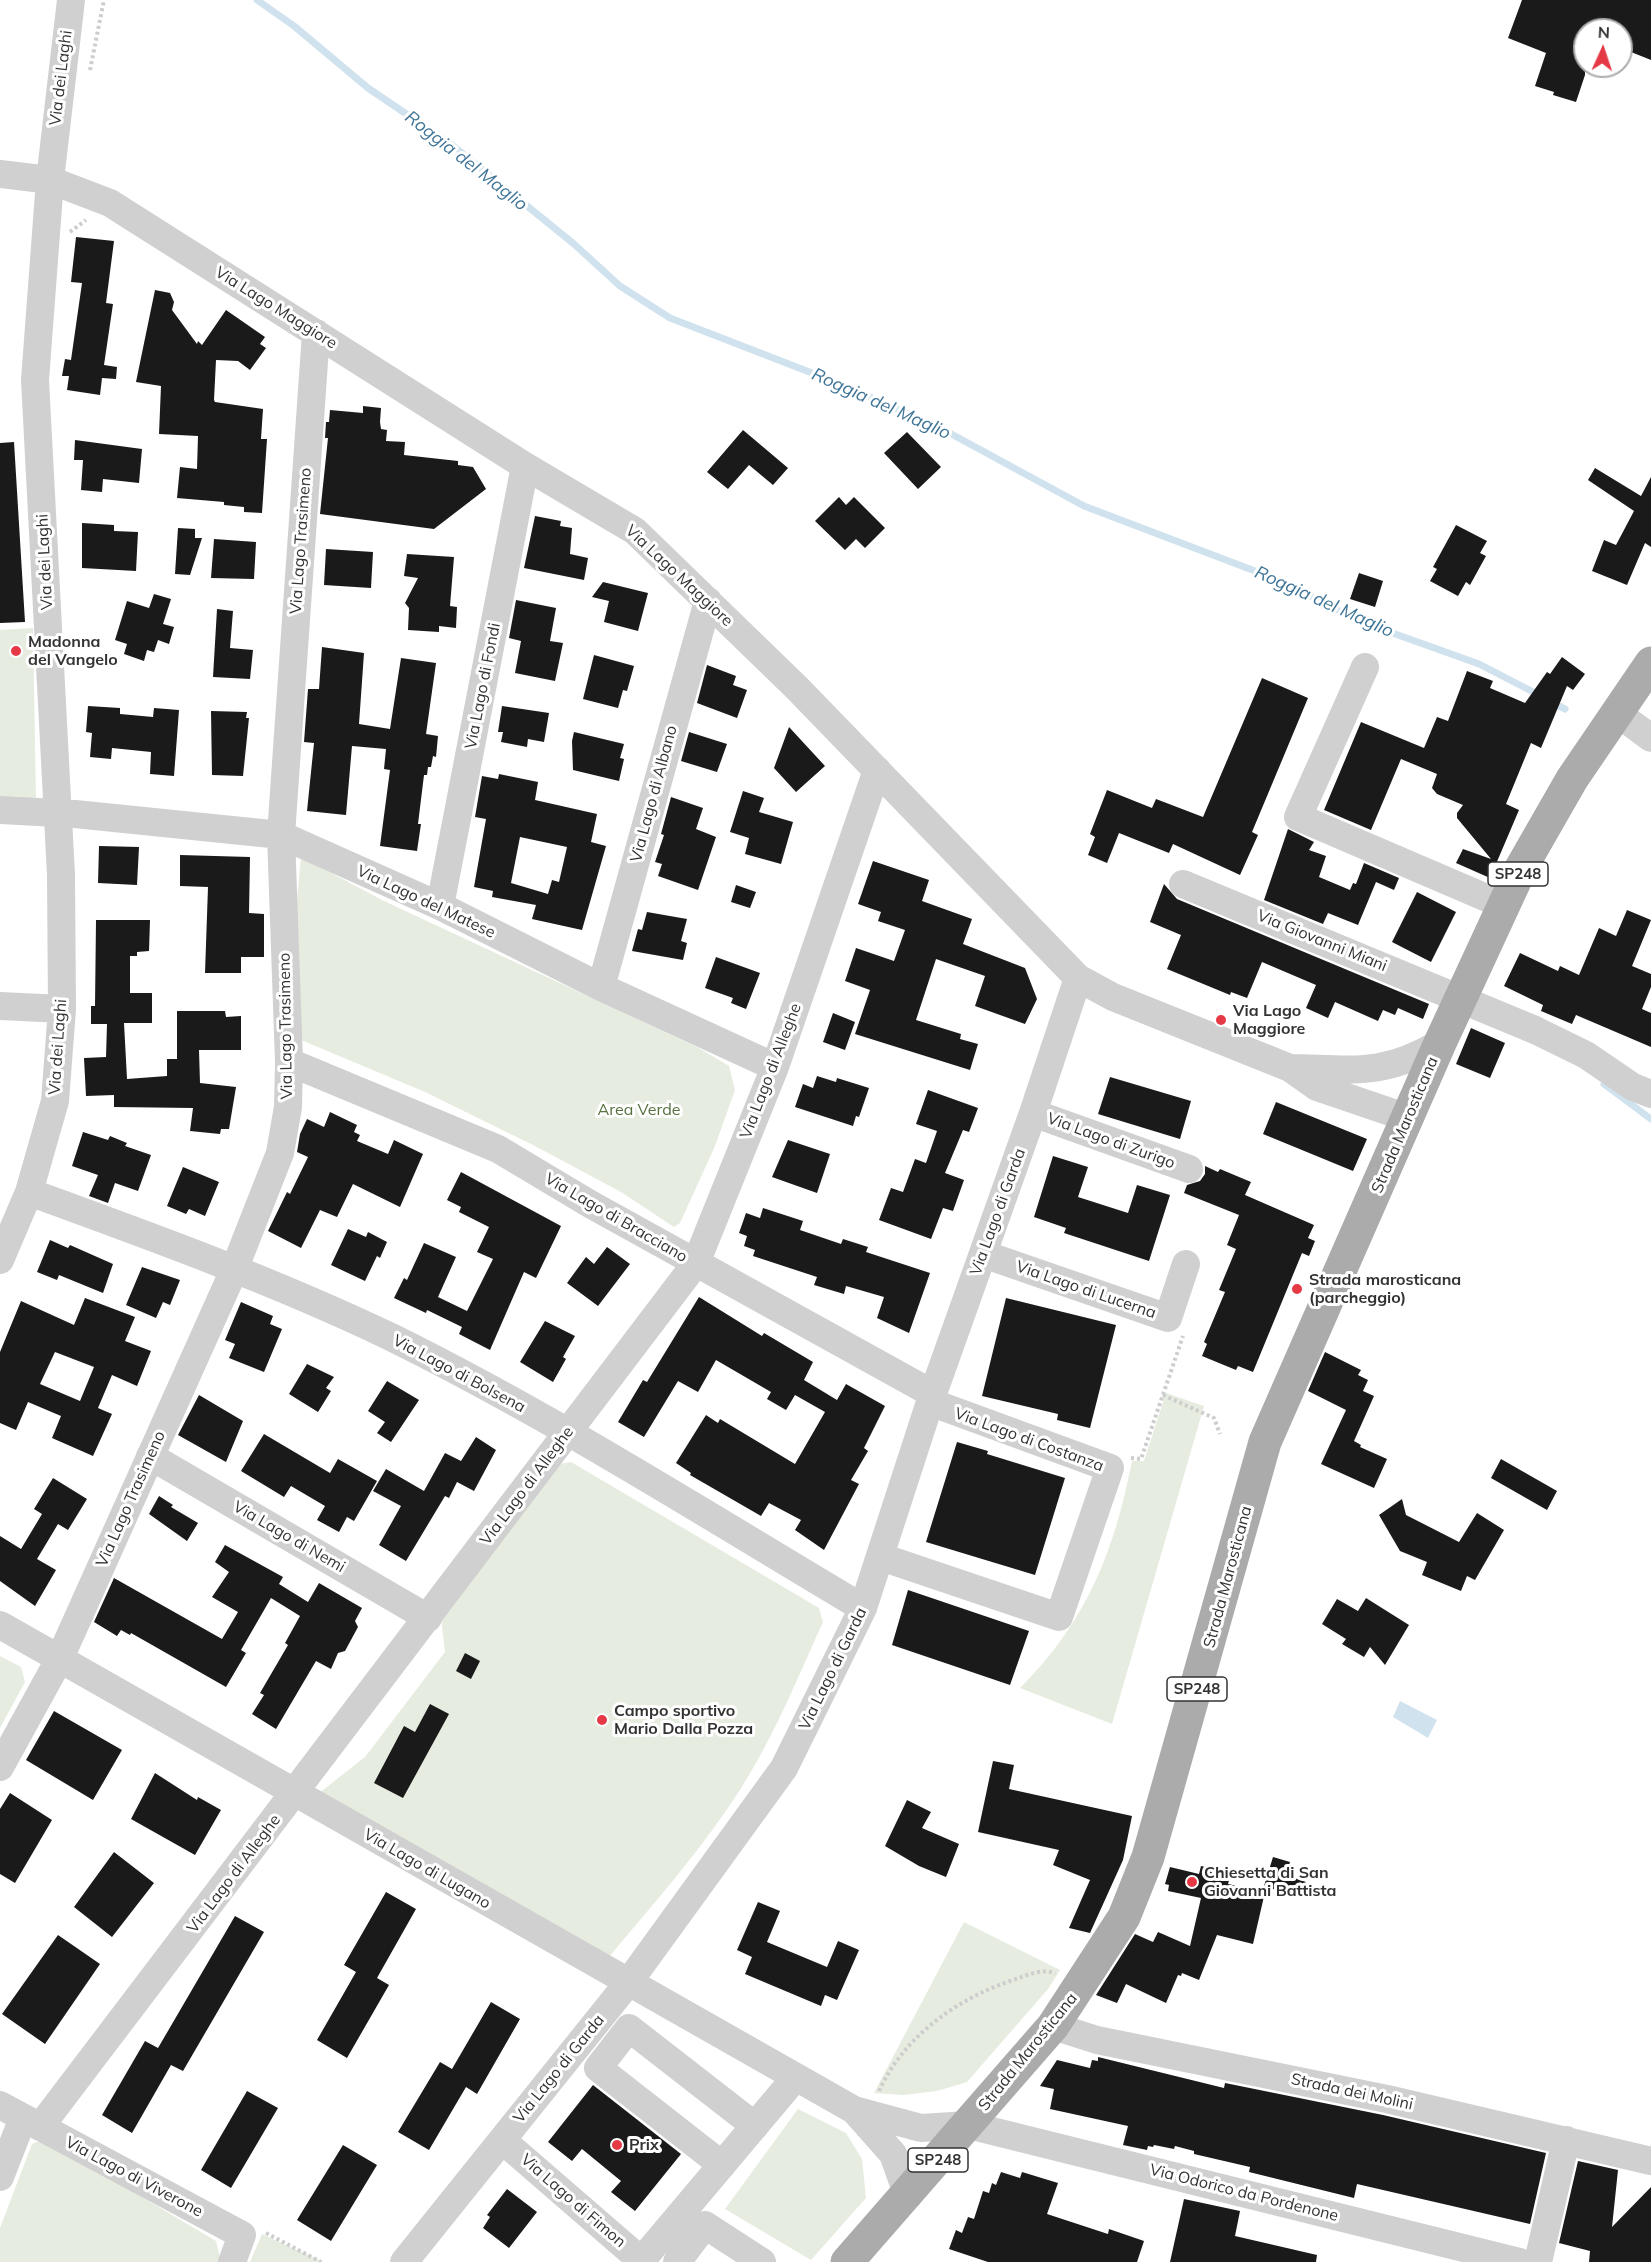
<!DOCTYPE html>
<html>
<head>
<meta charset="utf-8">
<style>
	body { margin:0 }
	#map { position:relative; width:1651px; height:2262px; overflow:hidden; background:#fff; font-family:Mulish,sans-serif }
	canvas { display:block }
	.north { position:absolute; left:1573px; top:18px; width:60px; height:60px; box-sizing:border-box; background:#fff; border:2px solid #adadad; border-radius:50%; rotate:3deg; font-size:16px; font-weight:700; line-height:24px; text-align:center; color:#333 }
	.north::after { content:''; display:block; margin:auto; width:21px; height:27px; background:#e63946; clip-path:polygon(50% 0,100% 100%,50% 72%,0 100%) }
</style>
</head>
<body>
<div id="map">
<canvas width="1651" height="2262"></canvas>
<div class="north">N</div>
</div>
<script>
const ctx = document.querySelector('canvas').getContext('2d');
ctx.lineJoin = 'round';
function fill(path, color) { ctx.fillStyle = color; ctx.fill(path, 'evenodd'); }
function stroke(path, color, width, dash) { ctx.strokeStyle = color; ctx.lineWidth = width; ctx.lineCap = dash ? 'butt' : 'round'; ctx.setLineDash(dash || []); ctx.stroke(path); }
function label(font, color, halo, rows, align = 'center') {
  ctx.font = font + ' Mulish,sans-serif'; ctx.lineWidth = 6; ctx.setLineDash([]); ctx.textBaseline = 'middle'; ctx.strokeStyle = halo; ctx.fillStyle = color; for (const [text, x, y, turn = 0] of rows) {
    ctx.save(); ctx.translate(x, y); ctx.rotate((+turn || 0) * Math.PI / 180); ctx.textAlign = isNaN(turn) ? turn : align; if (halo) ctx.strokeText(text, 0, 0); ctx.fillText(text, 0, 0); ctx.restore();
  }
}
const green = new Path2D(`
	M33 628 36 804 0 800V630Z
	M301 857 384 901 697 1047 729 1066 735 1090 715 1146 680 1223 674 1227 621 1192 535 1146 425 1092 294 1037 289 987Z
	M1166 1393 1204 1406 1112 1724 1020 1688C1087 1621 1114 1552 1132 1461H1144Z
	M571 1462 819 1608 823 1622C798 1677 775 1734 743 1785 704 1847 655 1902 608 1958L318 1794 365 1757 445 1652 441 1618 559 1464Z
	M0 1656 21 1667 25 1682 0 1728Z
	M964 1922 1060 1970 1048 1989 967 2082 937 2091 904 2095 874 2093Z
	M798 2109 846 2133 862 2159 866 2198 811 2260 725 2209Z
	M44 2139 216 2241 221 2262H0V2228L32 2144Z
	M262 2234 324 2262H250Z`);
const water = new Path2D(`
	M1400 1701 1437 1720 1428 1738 1393 1717Z`);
const stream = new Path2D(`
	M257 0 294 26 368 88 452 145 574 244 620 286 670 318 843 385 944 430 1084 506 1276 579 1359 621 1479 664 1541 696
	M1551 702 1565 709
	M1604 1084 1651 1119`);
const building = new Path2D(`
	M1522 0H1651V60L1621 48V30H1585V75L1576 102 1553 95 1554 92 1535 86 1546 53 1508 38Z
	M76 237 114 241 106 303 113 304 104 365 117 367 116 379 102 378 100 395 67 390 69 376H62L65 359 71 360 82 283 71 282Z
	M155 290 170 293 174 302 172 310 197 344 198 341 202 345 226 310 265 337 260 344 266 348 250 370 238 361 216 360 214 400 215 402 263 409 261 439H267L262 513 244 512V507L224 505V502L177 498 180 467 197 469 198 436 159 434 161 386 136 382Z
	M363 406 381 408 380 422 381 429 387 430 386 441 405 442 404 455 458 461V465L473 467 486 489 434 529 320 514 328 438H325L326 422H329L330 410 363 413Z
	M743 430 788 468 773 485 749 465 728 489 707 472Z
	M907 432 941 467 918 489 884 453Z
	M75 440 142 449 139 483 103 479 102 492 81 490 83 460H74Z
	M14 442 25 622 0 623V443Z
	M1595 468 1641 496 1651 477V547L1645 543 1627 585 1592 571 1604 540 1616 545 1634 511 1588 480Z
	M839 497 846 505 854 497 885 528 865 548 856 539 845 550 815 521Z
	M535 516 561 521 560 526 572 528 570 554 588 558 584 580 524 568Z
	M82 523 114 525V531L138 532 136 571 82 568Z
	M1456 525 1487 541 1480 553 1486 556 1470 585 1466 582 1458 596 1430 581 1437 569 1433 567Z
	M178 528 195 529V538H202L190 575 175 574Z
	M214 539 256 542 254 579 211 578Z
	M326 549 373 552 371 588 324 585Z
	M407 554 454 557 450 606 457 607 456 628 439 626V632L408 630 409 608 405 603 418 578 404 576Z
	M1359 573 1383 581 1375 607 1350 599Z
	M603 582 648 593 638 631 604 622 609 601 592 597Z
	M154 594 171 599 163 624 174 627 169 644 158 640 154 652 147 650 144 661 124 654 127 644 115 640 127 601 149 608Z
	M516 600 556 608 550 641 563 643 555 681 515 673 521 641 509 638Z
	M217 609 233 611 230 648 253 650 250 679 213 677Z
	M322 647 364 653 359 724 390 729 401 658 436 663 426 734 438 736 436 757 433 756 431 767H428L427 775H424L418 824H421L417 851 380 846 390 770 384 769 386 749 352 746 346 815 307 811 314 743 304 742 308 689H319Z
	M594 655 634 666 627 691 623 690 618 708 583 699Z
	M1562 657 1585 674 1573 690 1567 686 1541 748 1531 743 1506 804 1519 810 1490 878 1456 863 1463 849 1491 859 1457 818V813L1463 805 1437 794 1432 788 1437 774 1401 759 1371 830 1324 810 1361 722 1424 748 1437 717 1448 721 1467 671 1493 681 1490 688 1525 703 1547 672 1550 674Z
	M707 665 736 676 733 685 747 690 737 718 697 703Z
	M1262 678 1308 698 1252 832 1258 835 1240 875 1173 844 1169 853 1119 833 1107 863 1088 855 1095 837 1090 834 1107 790 1152 808 1156 799 1203 817Z
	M88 706 120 708V714L153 717 154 708 179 710 174 776 150 774 151 752 112 748 111 759 90 757 92 733 86 732Z
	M502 706 549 713 544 742 528 739 527 747 501 742 503 732H498Z
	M211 711 247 712 246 718H249L243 776 212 775Z
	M789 727 825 766 796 792 774 768Z
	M574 732 624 744 620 758 624 759 619 781 573 770 572 741Z
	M689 732 727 744 717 772 681 761Z
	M499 774 538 782 535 800 597 814 591 842 606 846 582 930 532 919 536 905 492 897 493 891 474 887 486 819 475 817 482 776 498 779ZM520 837 567 847 559 882 552 880 548 894 511 883Z
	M743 791 764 798 759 812 793 822 781 864 745 854 749 838 730 832Z
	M671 797 703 808 696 829 716 837 698 890 658 876 662 864 655 862 664 835 661 834Z
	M1288 829 1314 842 1309 850 1326 856 1319 877 1350 890 1353 883 1356 884 1364 863 1399 878 1394 890 1376 882 1358 925 1328 913 1323 924 1264 900Z
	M99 846 139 847 137 885 98 883Z
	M180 855 250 857 249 913 264 914V957H241V973H205L208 887 180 886Z
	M873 861 929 880 922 901 972 919 963 944 1025 968 1037 999 1025 1024 975 1006 985 976 936 959 916 1020 961 1034 960 1039 978 1044 970 1070 855 1034 870 990 845 981 856 948 894 961 905 930 878 921 881 912 858 904Z
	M1164 884 1177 899 1429 1004 1423 1019 1398 1008 1395 1015 1383 1010 1378 1021 1335 1002 1328 1018 1306 1008 1316 985 1262 962 1247 998 1231 992 1230 995 1167 969 1181 935 1150 922Z
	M736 885 756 892 750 908 731 902Z
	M1417 892 1456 912 1431 962 1392 942Z
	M1627 910 1651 920 1632 966 1651 974V987L1642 1009 1651 1013V1047L1576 1015 1572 1024 1541 1011 1543 1005 1504 986 1520 953 1558 971 1560 966 1579 975 1599 928 1616 936Z
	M647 912 687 919 681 941 687 943 683 960 632 951 638 929 642 930Z
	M96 920H150L149 951 137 952V956H130V993H152V1023H124L127 1079 167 1076V1059H177V1011H225L226 1017 241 1016V1050H199L200 1083 236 1087 229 1129H221L220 1134 190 1131 193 1108 114 1107V1095L86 1096 84 1058 106 1057 107 1024H91V1006H95Z
	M716 957 760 973 746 1009 731 1003 733 998 705 988Z
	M833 1013 855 1022 845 1050 823 1042Z
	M1471 1028 1505 1043 1490 1078 1456 1064Z
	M817 1076 836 1082 837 1078 869 1088 859 1117 856 1116 853 1126 795 1107 803 1084 813 1088Z
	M1110 1077 1191 1101 1180 1139 1098 1114Z
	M928 1090 978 1108 969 1132 963 1130 945 1173 964 1180 953 1211 943 1208 931 1239 879 1220 891 1188 903 1192 915 1159 926 1163 937 1131 916 1124Z
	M1276 1102 1367 1139 1353 1171 1263 1134Z
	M330 1112 357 1125 354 1132 360 1135 357 1141 388 1154 394 1140 423 1154 400 1207 353 1184 337 1217 320 1210 301 1248 268 1231 287 1192 290 1194 308 1157 297 1152 300 1134 307 1119 324 1127Z
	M83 1132 108 1140 110 1136 127 1143 125 1146 151 1155 138 1191 115 1183 108 1203 89 1196 98 1175 72 1166Z
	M788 1140 830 1154 817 1193 772 1177Z
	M1053 1156 1088 1167 1078 1197 1128 1213 1137 1185 1170 1195 1149 1261 1064 1233 1066 1228 1034 1217Z
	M1205 1166 1218 1172 1220 1169 1251 1182 1245 1195 1314 1225 1308 1238 1315 1241 1309 1256 1302 1253 1253 1372 1238 1366 1236 1370 1202 1356 1207 1344 1204 1342 1225 1292 1219 1290 1236 1249 1227 1245 1239 1215 1184 1193 1187 1185 1200 1181 1205 1174Z
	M183 1167 219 1182 205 1216 189 1209 186 1214 167 1206Z
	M461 1172 561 1226 536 1278 524 1272 490 1350 459 1334 462 1327 427 1310 426 1313 394 1298 404 1278 407 1280 424 1243 456 1257 438 1297 467 1311 493 1259 477 1252 489 1227 459 1212 461 1207 447 1200Z
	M763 1208 803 1221 800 1230 841 1244 843 1239 868 1247 866 1252 930 1273 909 1333 877 1318 884 1297 846 1286 844 1294 814 1285 817 1277 753 1256 755 1250 744 1246 747 1236 739 1233 746 1213 760 1218Z
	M348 1229 366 1237 368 1232 387 1242 380 1258 377 1256 365 1281 331 1265Z
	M50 1240 68 1248 70 1245 113 1264 103 1293 59 1275 57 1280 37 1272Z
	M607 1247 630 1264 598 1306 567 1283 586 1257 594 1264Z
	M142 1267 180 1280 170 1305 163 1302 156 1318 126 1305Z
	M699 1297 762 1336 764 1333 813 1362 804 1380 837 1400 846 1384 885 1406 864 1448 868 1451 851 1480 859 1484 824 1550 795 1530 801 1520 769 1503 761 1516 690 1475 691 1473 676 1463 706 1415 718 1423 720 1419 795 1464 825 1412 795 1395 786 1410 767 1399 771 1392 716 1360 698 1392 678 1381 644 1437 618 1422 643 1380 647 1382Z
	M85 1298 135 1317 125 1341 151 1351 137 1386 112 1375 98 1408 112 1414 93 1456 52 1438 61 1416 28 1402 16 1430 0 1423V1352L21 1301 74 1325ZM55 1352 94 1367 80 1401 40 1384Z
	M1006 1298 1116 1325 1090 1428 1057 1420 1058 1414 982 1396Z
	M241 1302 273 1316 270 1324 282 1329 264 1372 229 1358 235 1344 225 1340Z
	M545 1321 575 1336 563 1357 566 1359 553 1382 520 1362Z
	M1325 1352 1361 1370 1358 1375 1368 1380 1363 1391 1374 1396 1354 1441 1361 1445 1360 1447 1387 1459 1374 1488 1321 1464 1346 1410 1308 1391Z
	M307 1364 334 1377 326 1388 331 1391 318 1412 289 1394Z
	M387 1381 419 1400 391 1442 377 1433 385 1422 368 1411Z
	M199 1395 243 1421 226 1462 178 1435Z
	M264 1434 330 1473 338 1459 377 1481 354 1521 347 1517 339 1532 317 1520 325 1506 291 1486 284 1497 241 1471Z
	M476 1437 496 1450 474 1491 457 1482 449 1498 445 1496 406 1561 379 1545 401 1506 373 1491 386 1469 424 1491 445 1453 461 1461Z
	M957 1442 988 1451 987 1454 1065 1478 1035 1575 926 1542Z
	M1501 1459 1557 1491 1547 1510 1491 1478Z
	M53 1478 87 1499 68 1530 58 1524 37 1559 56 1570 35 1606 0 1581V1536L21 1549 42 1514 34 1509Z
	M159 1496 173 1505 171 1507 198 1523 187 1541 149 1514Z
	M1402 1499 1406 1515 1459 1542 1477 1513 1504 1530 1475 1580 1467 1576 1461 1591 1422 1575 1427 1562 1400 1551 1379 1515Z
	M225 1545 283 1577 279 1584 308 1602 319 1583 362 1608 355 1621 358 1627 345 1651 338 1653 331 1669 316 1661 276 1729 252 1714 264 1695 260 1693 288 1645 285 1643 300 1616 271 1598 241 1650 246 1653 226 1687 131 1633 130 1635 121 1630 117 1636 94 1622 114 1578 222 1639 238 1612 212 1597 229 1572 215 1562Z
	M908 1590 1029 1631 1010 1685 892 1645Z
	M1366 1598 1409 1625 1385 1665 1370 1647 1364 1657 1342 1644 1346 1639 1322 1624 1337 1599 1358 1611Z
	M465 1653 480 1661 471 1679 456 1671Z
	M430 1704 449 1714 403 1798 374 1783 404 1726 415 1732Z
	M54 1711 122 1750 93 1800 26 1760Z
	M993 1761 1014 1765 1009 1789 1132 1816 1123 1860 1090 1933 1069 1928 1090 1880 1053 1865 1059 1850 978 1832Z
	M155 1773 197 1800 198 1797 221 1810 195 1855 131 1819Z
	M10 1793 52 1820 15 1883 0 1874V1809Z
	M907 1800 931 1812 922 1828 959 1844 946 1877 919 1866 885 1846Z
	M114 1852 154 1883 112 1937 74 1907Z
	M1273 1857 1290 1862 1286 1875 1306 1882 1301 1898 1264 1886Z
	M1201 1866 1231 1873 1228 1884 1265 1892 1253 1944 1217 1935 1199 1980 1182 1973 1181 1976 1178 1975 1166 2003 1126 1984 1117 2003 1096 1995 1135 1934 1153 1942 1158 1932 1190 1946 1201 1898 1168 1891 1169 1885 1165 1884 1170 1867 1199 1874Z
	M386 1892 416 1909 377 1978 389 1985 347 2058 317 2040 356 1972 344 1965Z
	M758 1902 780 1911 767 1942 827 1967 838 1941 859 1950 837 2000 825 1995 821 2006 745 1974 752 1957 737 1950Z
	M235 1916 264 1932 183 2071 171 2065 132 2133 102 2115 145 2041 158 2048Z
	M58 1935 100 1964 45 2044 2 2014Z
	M491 2002 520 2019 477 2094 466 2087 429 2150 398 2132 440 2062 452 2069Z
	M1098 2057 1224 2088 1225 2083 1383 2115 1546 2153 1530 2224 1357 2184 1354 2198 1249 2172 1250 2167 1194 2154V2151L1175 2146 1174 2149 1154 2145 1153 2147 1148 2146 1147 2150 1123 2145 1128 2126 1050 2109 1054 2089 1040 2086 1057 2060 1090 2068 1092 2060 1098 2061Z
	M593 2085 681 2154 635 2211 611 2192 621 2181 582 2149 572 2161 548 2142Z
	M247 2091 278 2108 231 2188 201 2170Z
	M343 2145 377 2165 331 2241 297 2220Z
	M1578 2161 1618 2170 1612 2227 1651 2187V2262H1589L1590 2251 1559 2243Z
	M1001 2172 1020 2178 1022 2172 1058 2183 1047 2214 1108 2234 1109 2229 1144 2241 1137 2262H988L949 2249 956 2230 962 2233 968 2217 974 2219 983 2191 989 2193 992 2183 996 2185Z
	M507 2189 537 2212 509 2248 483 2228 490 2217 487 2215Z
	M1184 2199 1240 2211 1235 2236 1317 2255 1316 2262H1170Z`);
const path = new Path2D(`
	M90 70 104 0
	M70 232 86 220
	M1163 1395 1214 1418 1220 1434
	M1131 1458 1141 1459 1183 1336
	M879 2091C905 2034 961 1996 1019 1978 1030 1974 1045 1968 1055 1974
	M266 2233 321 2262`);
const minor = new Path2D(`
	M0 174 50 180 110 203 525 466 635 531 797 688 1078 978 1113 997 1290 1068 1317 1087 1408 1118
	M1365 667 1298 817 1503 905
	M1617 713 1651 738
	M0 810 75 814 281 835 440 906 601 987 775 1067
	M1183 884 1535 1030 1586 1055 1633 1087 1651 1094
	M440 906 525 466
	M601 987 708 601
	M0 1006 62 1009
	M289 1062 498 1149 590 1204 933 1394
	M1290 1068C1353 1069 1383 1077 1440 1043
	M1033 1113 1189 1169
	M29 1192C150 1236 274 1281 391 1337 553 1417 708 1516 863 1608
	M983 1254 1168 1318 1186 1264
	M0 1260 29 1192 55 1101 62 1009 61 875 35 380 50 180 71 0
	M150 1456 428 1618
	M881 1557 1059 1617 1110 1468 930 1402
	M0 1625 854 2110 921 2128 968 2125 1520 2262
	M0 1767 60 1658 234 1270 280 1153 288 1107 289 1062 281 835 316 333
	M1053 2026 1097 2040 1387 2099 1651 2161
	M0 2105 242 2235 232 2262
	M854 2110 893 2154 908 2196
	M40 2127 696 1263 775 1067 877 770
	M502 2140 643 2262
	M722 2165 598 2068 629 2028 755 2126
	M0 2177 23 2118
	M641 2261 795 2078
	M404 2262 628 1983 784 1768 863 1608 930 1402 1033 1113 1078 978
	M677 2262 705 2225 762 2262
	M1538 2262 1566 2140`);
const major = new Path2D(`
	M847 2262 1053 2026 1124 1917 1148 1857 1265 1442 1440 1043 1521 868 1572 779 1651 663`);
const markers = [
	[16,651,6,"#e63946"],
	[1221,1020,6,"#e63946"],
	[1297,1289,6,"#e63946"],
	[602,1720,6,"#e63946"],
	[1192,1882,6,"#e63946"],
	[617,2145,6,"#e63946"]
];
const shields = [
	[1518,874,60],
	[1197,1689,60],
	[938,2160,60]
];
const shieldNames = [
	["SP248",1518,874],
	["SP248",1197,1689],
	["SP248",938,2160]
];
const streetNames = [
	["Via dei Laghi",61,78,-83],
	["Via Lago Maggiore",276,308,32],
	["Via Lago Trasimeno",301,541,-86],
	["Via dei Laghi",45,562,-93],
	["Via Lago Maggiore",679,576,43],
	["Via Lago di Fondi",483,686,-79],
	["Via Lago di Albano",654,794,-75],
	["Via Lago del Matese",426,902,25],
	["Via Giovanni Miani",1322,941,22],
	["Via Lago Trasimeno",286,1026,-91],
	["Via dei Laghi",58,1047,-86],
	["Via Lago di Alleghe",771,1071,-69],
	["Strada Marosticana",1405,1125,-67],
	["Via Lago di Zurigo",1111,1141,20],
	["Via Lago di Garda",998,1212,-70],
	["Via Lago di Bracciano",616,1218,30],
	["Via Lago di Lucerna",1086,1290,19],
	["Via Lago di Bolsena",459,1374,28],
	["Via Lago di Costanza",1029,1440,20],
	["Via Lago di Alleghe",527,1486,-53],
	["Via Lago Trasimeno",131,1499,-66],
	["Via Lago di Nemi",289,1537,30],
	["Strada Marosticana",1228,1577,-75],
	["Via Lago di Garda",833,1669,-64],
	["Via Lago di Lugano",427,1869,30],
	["Via Lago di Alleghe",234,1874,-53],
	["Strada Marosticana",1028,2052,-51],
	["Via Lago di Garda",559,2069,-51],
	["Strada dei Molini",1352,2092,12],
	["Via Lago di Viverone",134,2177,28],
	["Via Odorico da Pordenone",1244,2193,14],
	["Via Lago di Fimon",573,2201,41]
];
const poiNames = [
	["Madonna",28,642],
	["del Vangelo",28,660],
	["Via Lago",1233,1011],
	["Maggiore",1233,1029],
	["Strada marosticana",1309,1280],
	["(parcheggio)",1309,1298],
	["Campo sportivo",614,1711],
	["Mario Dalla Pozza",614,1729],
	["Chiesetta di San",1204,1873],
	["Giovanni Battista",1204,1891],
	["Prix",629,2145]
];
const parkNames = [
	["Area Verde",639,1110]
];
const waterNames = [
	["Roggia del Maglio",466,161,38],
	["Roggia del Maglio",881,404,24],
	["Roggia del Maglio",1324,602,24]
];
fill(green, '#e6ecdf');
fill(water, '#cfe2ee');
stroke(stream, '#cfe2ee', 7);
fill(building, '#1a1a1a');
stroke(path, '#cdcdcd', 4, [3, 3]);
stroke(minor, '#d0d0d0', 28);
stroke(major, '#ababab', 33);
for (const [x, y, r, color] of markers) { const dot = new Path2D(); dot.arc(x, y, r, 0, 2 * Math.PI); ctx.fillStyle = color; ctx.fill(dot); stroke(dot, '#fff', 2); }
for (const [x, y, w] of shields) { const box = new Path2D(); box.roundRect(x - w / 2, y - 12, w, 24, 4.5); ctx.fillStyle = '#fff'; ctx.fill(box); stroke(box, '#333', 1.5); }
label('bold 15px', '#333', null, shieldNames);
label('16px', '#333', '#fff', streetNames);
label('bold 16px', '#333', '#fff', poiNames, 'left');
label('16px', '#56703f', '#fff', parkNames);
label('italic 18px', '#3f7597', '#fff', waterNames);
</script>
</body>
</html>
